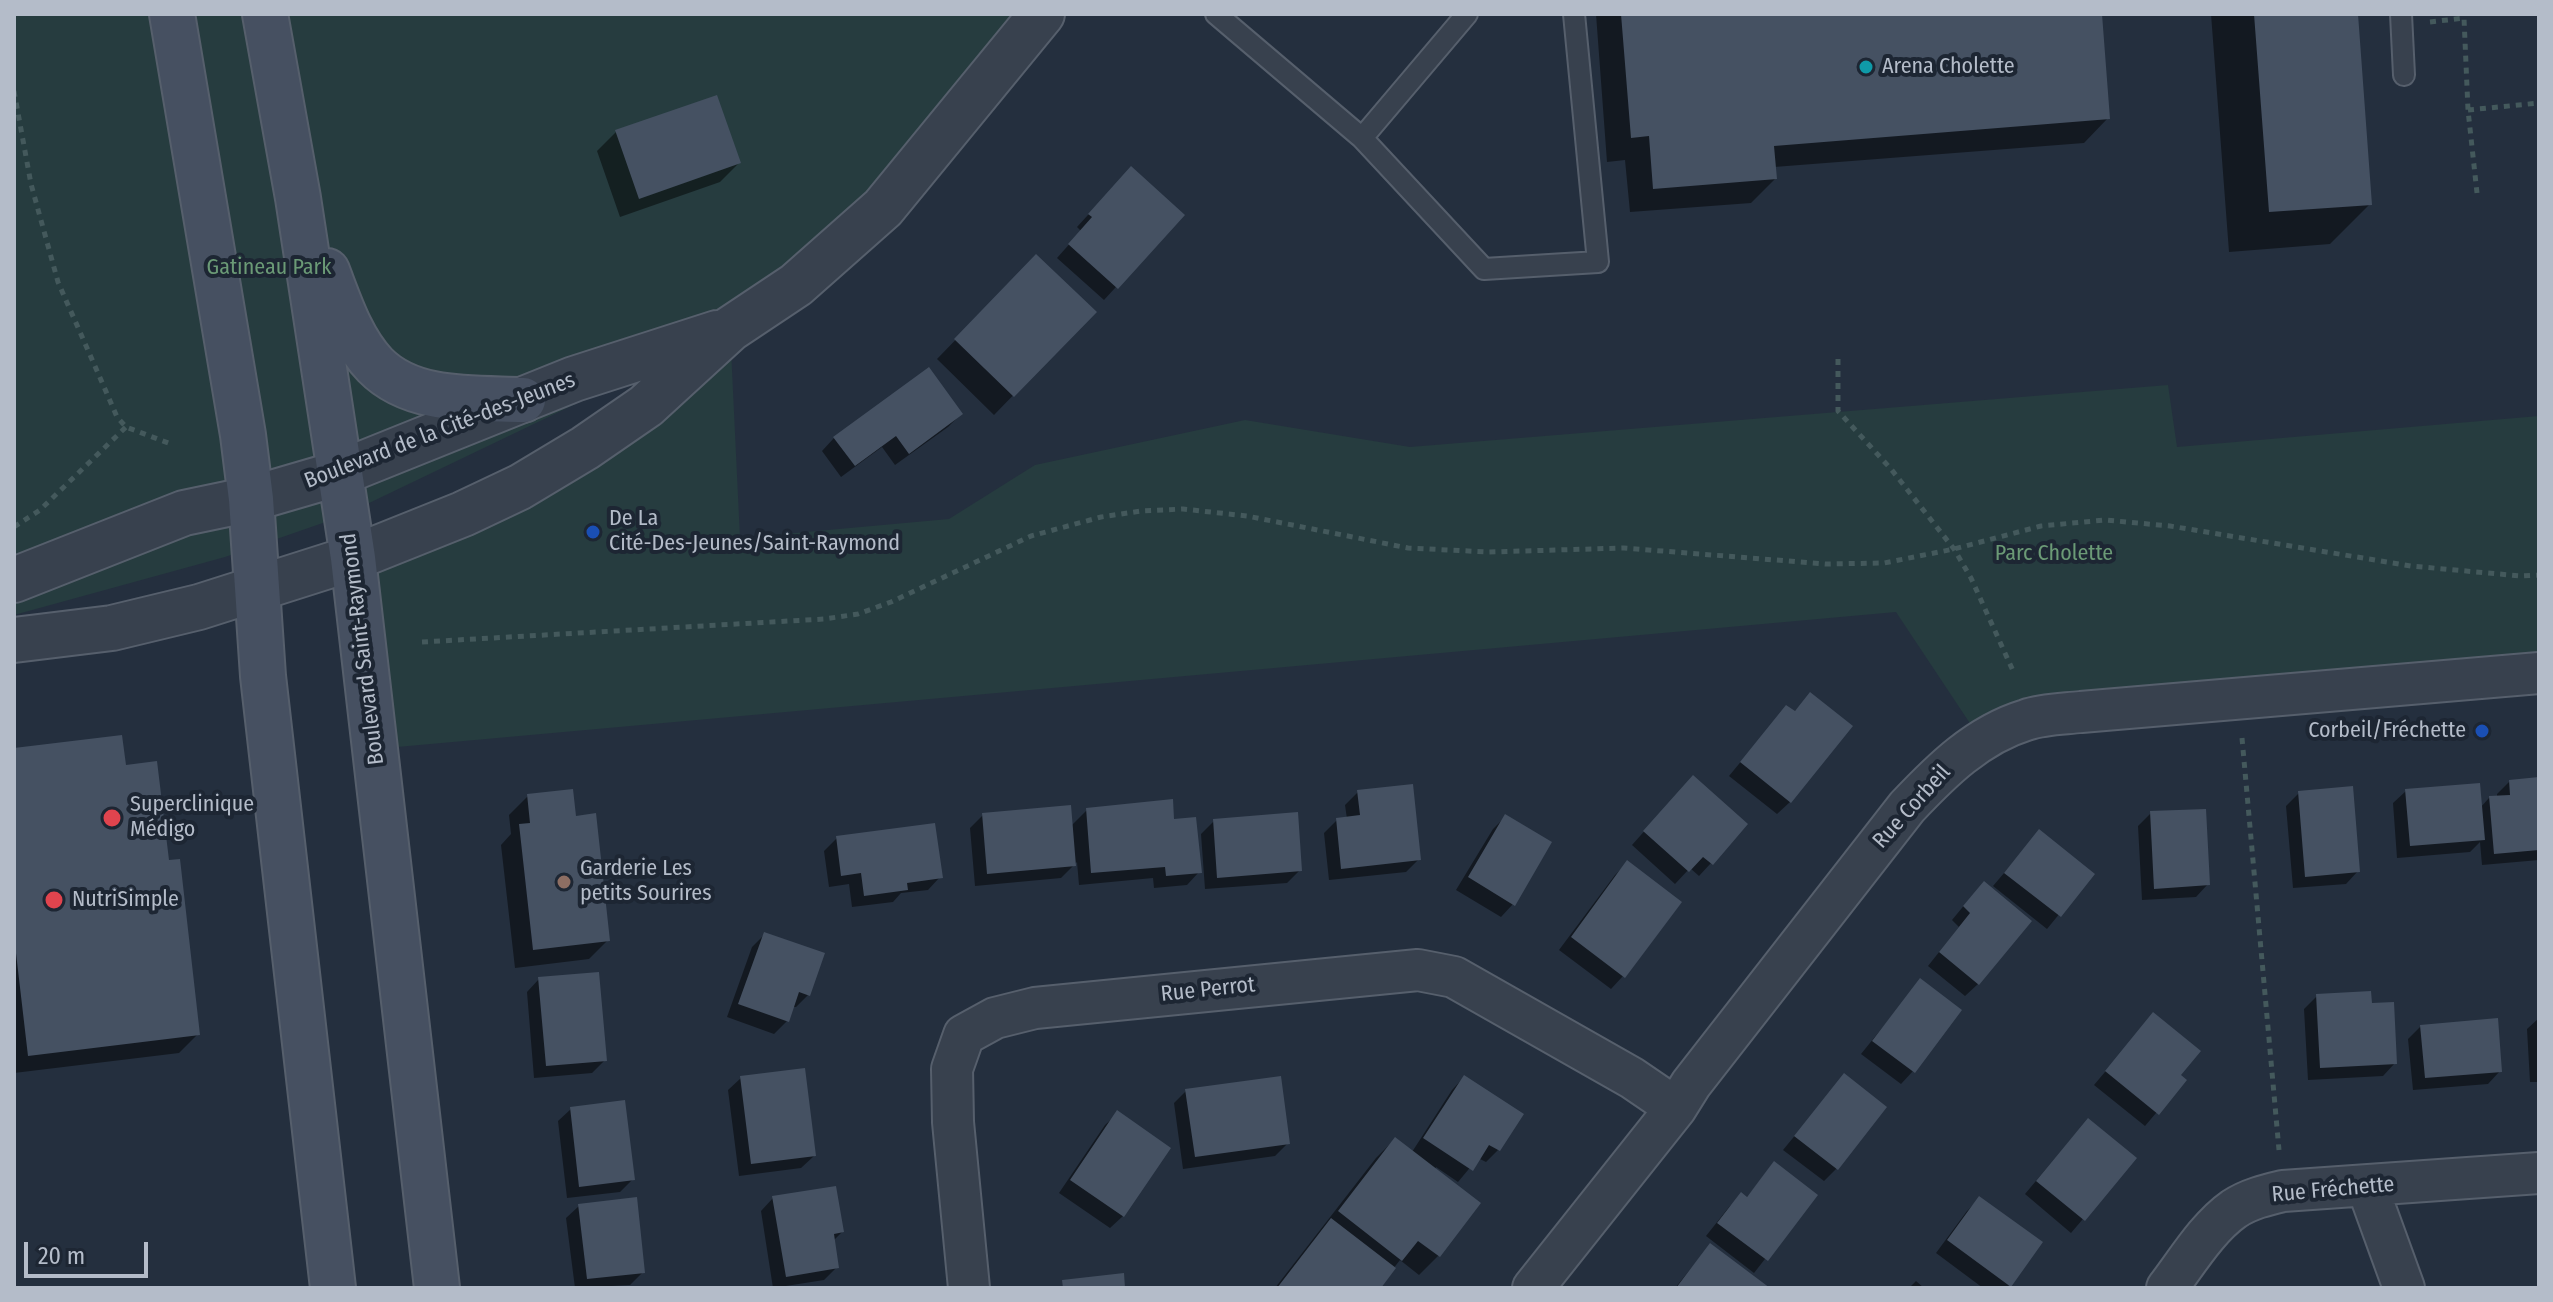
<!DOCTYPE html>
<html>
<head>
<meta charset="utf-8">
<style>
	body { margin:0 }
	#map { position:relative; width:2553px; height:1302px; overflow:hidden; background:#242f3e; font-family:"Fira Sans Condensed",sans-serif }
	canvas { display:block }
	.frame { position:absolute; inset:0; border:16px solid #b4bcc9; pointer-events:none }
	.scale { position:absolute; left:24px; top:1242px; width:124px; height:36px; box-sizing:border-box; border:4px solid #b4bcc9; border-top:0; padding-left:10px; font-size:24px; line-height:28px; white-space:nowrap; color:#b4bcc9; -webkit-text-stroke:6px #1d2633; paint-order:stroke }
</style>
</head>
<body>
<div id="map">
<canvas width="2553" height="1302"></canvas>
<div class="frame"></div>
<div class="scale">20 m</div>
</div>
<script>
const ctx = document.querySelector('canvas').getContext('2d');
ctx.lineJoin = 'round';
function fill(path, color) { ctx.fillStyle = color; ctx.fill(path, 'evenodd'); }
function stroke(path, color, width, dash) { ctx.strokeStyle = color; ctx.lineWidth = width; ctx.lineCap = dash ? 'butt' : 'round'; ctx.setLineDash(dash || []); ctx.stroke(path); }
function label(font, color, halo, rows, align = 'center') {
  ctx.font = font + ' "Fira Sans Condensed",sans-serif'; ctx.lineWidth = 8; ctx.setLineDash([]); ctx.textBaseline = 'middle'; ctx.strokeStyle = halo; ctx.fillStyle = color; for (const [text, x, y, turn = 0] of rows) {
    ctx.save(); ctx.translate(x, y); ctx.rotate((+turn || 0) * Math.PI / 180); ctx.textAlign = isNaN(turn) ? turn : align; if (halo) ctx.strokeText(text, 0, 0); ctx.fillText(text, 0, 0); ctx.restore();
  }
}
const green = new Path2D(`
	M14 14H1062L730 328 740 538 949 519 1035 465 1245 420 1410 447 2168 385 2177 447 2539 416V673L1981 740 1896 612 375 749 353 558 463 514 688 350 340 517 225 557 14 615Z`);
const shadow = new Path2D(`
	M1596 14H2100L2108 118 2084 143 1774 167 1775 179 1751 203 1630 212 1625 160 1607 162Z
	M2211 14H2356L2370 204 2330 244 2229 252Z
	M616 132 739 163 720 182 620 217 597 151Z
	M1119 181 1182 215 1104 300 1057 258 1081 231 1077 227Z
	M1036 257 1094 312 994 415 937 359Z
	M961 414 948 427 895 465 882 447 841 477 822 451 834 438Z
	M1786 707 1793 713 1798 708 1790 802 1777 814 1729 776Z
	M14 750 124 767 167 862 198 1034 179 1053 14 1073Z
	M2539 779V860L2482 865 2480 842 2470 852 2397 858 2393 803 2406 791 2480 808 2489 798H2497V794L2510 781Z
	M1681 790 1711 863 1699 876 1690 868 1675 884 1632 845Z
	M1358 792 1419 859 1406 872 1329 880 1324 833 1337 820 1347 819 1345 805Z
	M2299 793 2358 871 2346 884 2293 888 2286 806Z
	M528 796 608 940 589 959 515 968 501 845 511 834 509 815Z
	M1087 810 1173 822 1199 872 1187 885 1154 888 1153 878 1079 885 1077 862 1061 878 975 886 970 828 983 815 1071 826Z
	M2151 813 2208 884 2196 897 2142 900 2138 826Z
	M1505 817 1513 904 1501 917 1456 890 1493 829Z
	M1214 821 1300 870 1287 883 1205 889 1201 834Z
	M2039 832 2092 874 2047 929 1993 886Z
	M837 838 940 877 928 890 901 893 893 902 852 907 849 884 829 887 824 851Z
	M1627 863 1623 976 1611 989 1559 950 1615 875Z
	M1971 897 1978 984 1965 996 1928 966 1959 927 1952 920Z
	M765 934 808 995 796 1007H792L787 1021 774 1034 727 1017 752 947Z
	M539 979 605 1060 592 1073 534 1078 527 992Z
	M1920 981 1913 1071 1901 1084 1861 1054Z
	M2317 996 2370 1005 2395 1063 2383 1076 2308 1080 2304 1009Z
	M2153 1015 2179 1076 2184 1080 2145 1126 2094 1085Z
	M2539 1018V1082H2530L2527 1029Z
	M2421 1026 2500 1071 2488 1084 2413 1090 2408 1039Z
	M1844 1076 1836 1169 1824 1181 1783 1150Z
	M1464 1077 1498 1150 1486 1162 1478 1158 1458 1182 1436 1167 1435 1170 1478 1204 1438 1256 1419 1275 1400 1260 1378 1288H1275L1376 1158 1395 1139 1412 1152 1452 1090Z
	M741 1078 814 1156 801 1168 739 1176 728 1090Z
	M1186 1091 1288 1143 1275 1156 1183 1169 1174 1103Z
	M571 1109 633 1179 620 1192 567 1198 558 1121Z
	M1118 1113 1123 1216 1110 1228 1059 1193 1105 1125Z
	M2076 1133 2134 1159 2071 1233 2025 1194Z
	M1774 1164 1815 1195 1754 1273 1706 1236 1729 1207 1741 1195 1746 1198Z
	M773 1198 842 1232 833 1241 837 1267 824 1280 773 1288 761 1211Z
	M1980 1198 2009 1285 2007 1288H1983L1936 1253 1967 1211Z
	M579 1206 643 1272 630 1285 575 1288 566 1218Z
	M1710 1245 1767 1288H1675Z
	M1916 1281 1924 1288H1909Z`);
const building = new Path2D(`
	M1621 14H2102L2110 119 1774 146 1777 179 1653 189 1649 136 1631 138Z
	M2254 14H2358L2372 205 2269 212Z
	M717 95 741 163 639 199 615 130Z
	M1131 166 1185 215 1118 289 1068 244 1092 217 1088 214Z
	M1036 254 1097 312 1014 397 954 339Z
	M929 367 963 414 909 454 896 436 855 466 833 437Z
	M1810 692 1853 726 1791 803 1740 762 1786 705 1795 711Z
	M122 735 126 765 157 761 169 860 180 859 200 1035 28 1056 14 936V748Z
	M1693 775 1748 824 1713 865 1703 857 1689 872 1643 831Z
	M2539 777V850L2494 854 2489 796 2510 795 2509 780Z
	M2480 783 2485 840 2410 846 2405 789Z
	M1413 784 1421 860 1341 869 1336 818 1360 815 1357 790Z
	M2353 786 2360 872 2305 877 2298 791Z
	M573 789 576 816 596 813 610 941 533 950 519 824 530 823 527 794Z
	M1173 799 1174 819 1196 817 1202 873 1166 876 1165 867 1091 873 1086 808Z
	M1071 805 1076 866 987 874 982 813Z
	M2206 809 2210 885 2154 889 2150 811Z
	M1298 812 1302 871 1217 878 1213 819Z
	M1505 814 1552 842 1515 906 1468 877Z
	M935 823 943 878 907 883 908 890 864 896 861 873 841 876 836 836Z
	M2039 829 2095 874 2061 917 2004 873Z
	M1627 860 1682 902 1625 978 1571 937Z
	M1984 881 2032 921 1979 985 1939 952 1970 913 1963 906Z
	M764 932 825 953 810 996 799 992 789 1022 738 1004Z
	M599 972 607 1061 546 1066 538 977Z
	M1920 978 1962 1010 1915 1073 1872 1041Z
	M2371 991 2372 1003 2394 1002 2397 1064 2320 1068 2316 994Z
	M2153 1012 2201 1051 2181 1075 2187 1080 2159 1115 2105 1071Z
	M2498 1018 2502 1072 2425 1078 2420 1025Z
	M805 1068 816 1156 751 1164 740 1076Z
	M1844 1073 1887 1107 1838 1170 1794 1136Z
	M1464 1075 1524 1114 1500 1151 1489 1145 1473 1171 1423 1138Z
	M1281 1076 1290 1144 1195 1157 1185 1089Z
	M625 1100 635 1180 579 1187 570 1107Z
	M1117 1110 1171 1148 1124 1217 1070 1180Z
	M2088 1118 2137 1158 2085 1221 2036 1181Z
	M1395 1137 1481 1203 1440 1257 1418 1241 1402 1261 1338 1211Z
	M1774 1161 1818 1195 1768 1261 1717 1223 1741 1192 1747 1197Z
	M836 1186 844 1232 834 1234 839 1268 786 1277 772 1196Z
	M1979 1196 2043 1242 2011 1287 1947 1240Z
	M637 1197 645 1273 587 1279 578 1204Z
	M1331 1218 1396 1268 1381 1288H1277Z
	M1710 1243 1770 1288H1676Z
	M1124 1273 1125 1288H1063L1062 1280Z`);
const path = new Path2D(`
	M2430 22 2464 18 2468 110 2477 193
	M14 91 31 184 58 282 101 380 117 417 126 427 171 444
	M2468 110 2539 103
	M1838 359V411L1891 469 1954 549 1971 578 2014 673
	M14 527 40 510 126 427
	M422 642 824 619 858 614 891 602 1031 536 1101 517 1141 511 1183 509 1247 516 1408 548 1489 552 1624 548 1826 564 1884 563 1954 549 2041 526 2105 520 2170 526 2411 566 2521 576 2539 575
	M2242 738 2279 1150`);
const service = new Path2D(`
	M1216 14 1362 138 1484 269 1598 262 1574 14
	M2401 14 2404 75
	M1362 138 1467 14`);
const minor = new Path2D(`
	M2367 1186 2404 1288
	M969 1288 953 1122 952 1069 964 1035 995 1018 1035 1008 1418 970 1454 977 1632 1078 1676 1108
	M1533 1288 1676 1108 1691 1084 1907 807C1941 771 1977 735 2026 720 2043 714 2063 714 2081 712L2539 673
	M2167 1288C2187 1262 2207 1228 2234 1209 2249 1199 2266 1195 2283 1191L2539 1173`);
const tertiary = new Path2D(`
	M14 580 184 513 251 499 340 473 574 379 717 333
	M14 640 112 628 199 607 353 558 463 514 520 487 585 448 646 406 730 329 796 285 883 208 1042 14`);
const secondary = new Path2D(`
	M172 14 243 435 251 499 263 676 333 1288
	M265 14 298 198 353 558 437 1288
	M327 271C339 302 351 340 375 365 412 403 474 398 523 400`);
const markers = [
	[1866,67,8,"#0f9aa8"],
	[593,532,8,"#1a4fb4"],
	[2482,731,8,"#1a4fb4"],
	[112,818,10,"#e0444e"],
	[564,882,8,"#8d6e63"],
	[54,900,10,"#e0444e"]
];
const poiNames = [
	["Arena Cholette",1882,67],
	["De La",609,519],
	["Cité-Des-Jeunes/Saint-Raymond",609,544],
	["Corbeil/Fréchette",2466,731,"right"],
	["Superclinique",130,805],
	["Médigo",130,830],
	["Garderie Les",580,869],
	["petits Sourires",580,894],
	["NutriSimple",72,900]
];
const parkNames = [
	["Gatineau Park",269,268],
	["Parc Cholette",2054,554]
];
const streetNames = [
	["Boulevard de la Cité-des-Jeunes",440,431,-21],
	["Boulevard Saint-Raymond",363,649,-97],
	["Rue Corbeil",1912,807,-48],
	["Rue Perrot",1208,990,-6],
	["Rue Fréchette",2333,1190,-5]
];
fill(green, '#263c3f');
fill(shadow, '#0007');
fill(building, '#455162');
stroke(service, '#565f6c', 24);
stroke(minor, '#565f6c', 44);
stroke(tertiary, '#565f6c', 48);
stroke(secondary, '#565f6c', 48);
stroke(path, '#44595c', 5, [6, 6]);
stroke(service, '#38414e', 20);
stroke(minor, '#38414e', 40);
stroke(tertiary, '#38414e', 44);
stroke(secondary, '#465061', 44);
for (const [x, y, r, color] of markers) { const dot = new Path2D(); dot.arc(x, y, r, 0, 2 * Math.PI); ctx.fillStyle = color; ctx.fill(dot); stroke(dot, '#1d2633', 3); }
label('22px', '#b4bcc9', '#1d2633', poiNames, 'left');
label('22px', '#6b9a76', '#1d2633', parkNames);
label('22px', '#b4bcc9', '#1d2633', streetNames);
</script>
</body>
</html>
